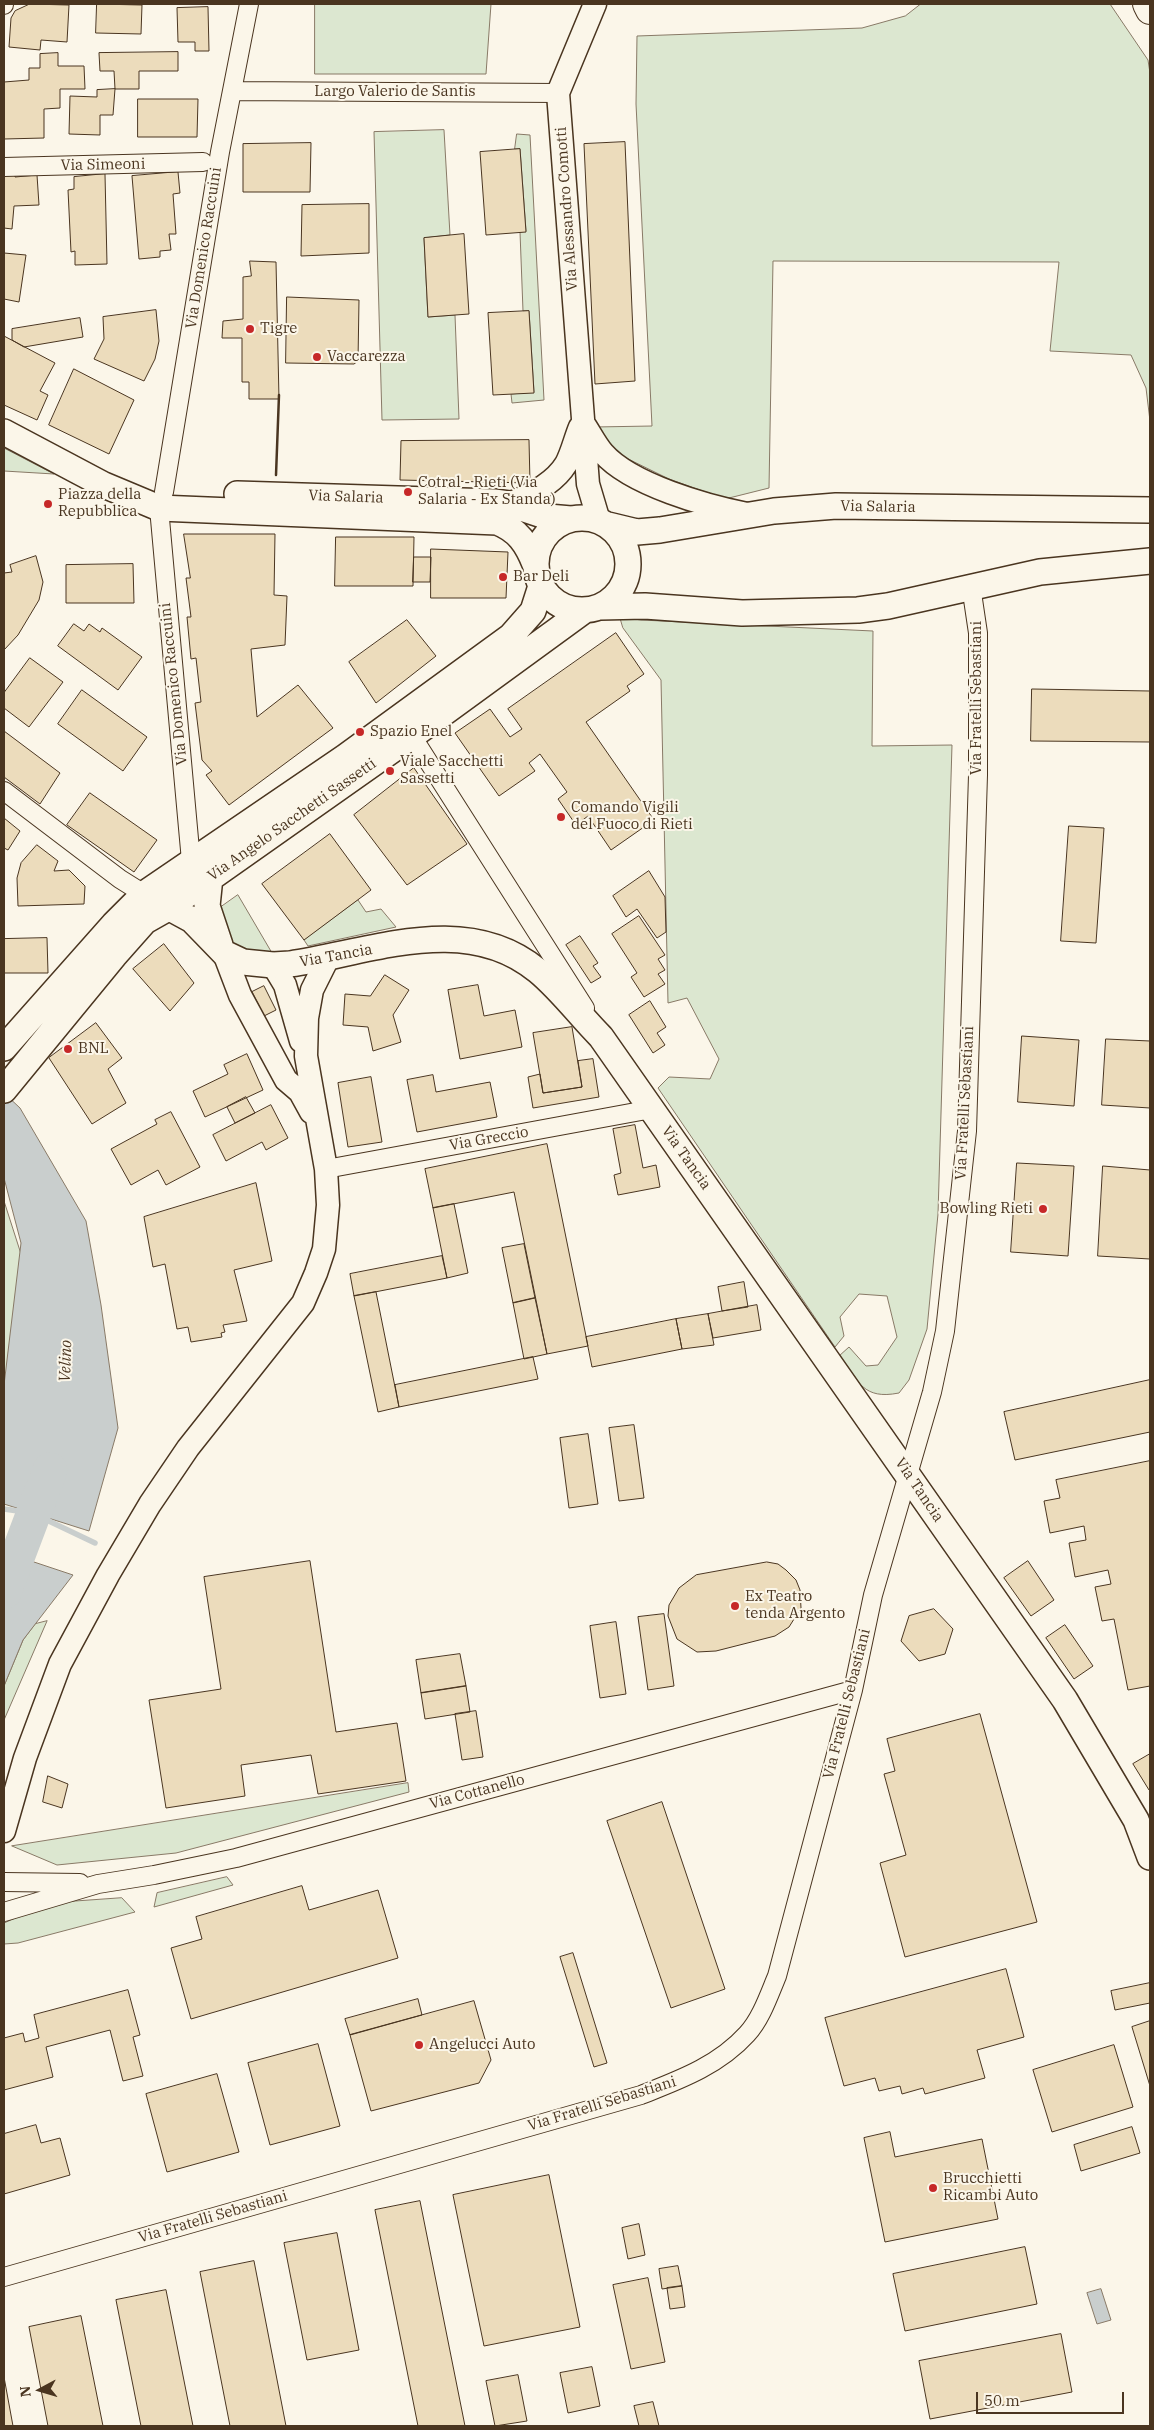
<!DOCTYPE html>
<html>
<head>
<meta charset="utf-8">
<style>
	body { margin:0 }
	#map { position:relative; width:1154px; height:2430px; overflow:hidden; background:#fbf6e9; font-family:"IBM Plex Serif",serif }
	canvas { display:block }
	.frame { position:absolute; inset:0; border:5px solid #4a3520; pointer-events:none }
	.north { position:absolute; left:15px; top:2365px; width:50px; height:50px; -webkit-text-stroke:4px #fbf6e9; paint-order:stroke; rotate:264deg; font-size:14px; font-weight:700; line-height:20px; text-align:center; color:#4a3520 }
	.north::after { content:''; display:block; margin:auto; width:18px; height:22px; background:#4a3520; clip-path:polygon(50% 0,100% 100%,50% 72%,0 100%) }
	.scale { position:absolute; left:976px; top:2392px; width:148px; height:22px; box-sizing:border-box; border:2px solid #4a3520; border-top:0; padding-left:6px; font-size:15px; line-height:18px; white-space:nowrap; color:#4a3520; -webkit-text-stroke:4px #fbf6e9; paint-order:stroke }
</style>
</head>
<body>
<div id="map">
<canvas width="1154" height="2430"></canvas>
<div class="frame"></div>
<div class="north">N</div>
<div class="scale">50 m</div>
</div>
<script>
const ctx = document.querySelector('canvas').getContext('2d');
ctx.lineJoin = 'round';
function fill(path, color) { ctx.fillStyle = color; ctx.fill(path, 'evenodd'); }
function stroke(path, color, width, dash) { ctx.strokeStyle = color; ctx.lineWidth = width; ctx.lineCap = dash ? 'butt' : 'round'; ctx.setLineDash(dash || []); ctx.stroke(path); }
function label(font, color, halo, rows, align = 'center') {
  ctx.font = font + ' "IBM Plex Serif",serif'; ctx.lineWidth = 4; ctx.setLineDash([]); ctx.textBaseline = 'middle'; ctx.strokeStyle = halo; ctx.fillStyle = color; for (const [text, x, y, turn = 0] of rows) {
    ctx.save(); ctx.translate(x, y); ctx.rotate((+turn || 0) * Math.PI / 180); ctx.textAlign = isNaN(turn) ? turn : align; if (halo) ctx.strokeText(text, 0, 0); ctx.fillText(text, 0, 0); ctx.restore();
  }
}
const green = new Path2D(`
	M315 4H491L486 74H315Z
	M921 4H1110L1148 60 1150 73V421L1146 388 1131 355 1050 351 1059 262 773 261 769 488 725 499 669 479 618 454 594 427 652 426 636 104 637 36 862 28 905 16Z
	M444 130 450 235 424 238 428 317 455 315 459 419 382 420 374 132Z
	M517 134 530 135 544 400 512 403 511 394 534 392 529 311H523L520 232 526 231 520 149H515Z
	M4 448 54 474 4 471Z
	M620 617 641 620 873 631 872 746 952 745 938 1214 927 1329 909 1380 899 1393C863 1400 859 1382 839 1356L849 1347 866 1366 878 1365 897 1337 887 1296 859 1294 840 1317 844 1336 835 1347 658 1088 669 1077 710 1079 719 1059 687 998 668 1003 661 680 623 628Z
	M238 895 272 953C233 949 226 947 221 907Z
	M358 900 366 912 381 909 396 927 308 946 304 940Z
	M4 1201 21 1254 13 1370 4 1382Z
	M47 1621 4 1720V1686L23 1640 35 1624Z
	M408 1783 409 1792 176 1853 57 1865 12 1846Z
	M227 1877 233 1885 154 1907 157 1893Z
	M122 1898 135 1912 18 1943 4 1944V1923L40 1907 62 1902Z`);
const water = new Path2D(`
	M4 1093 20 1108 86 1221 101 1305 118 1428 89 1531 4 1504V1385L21 1243 4 1178Z
	M4 1552 73 1575 23 1640 4 1686Z
	M1101 2289 1111 2320 1097 2324 1087 2293Z`);
const stream = new Path2D(`
	M4 1509 32 1513 95 1543`);
const river = new Path2D(`
	M4 1592 50 1470`);
const building = new Path2D(`
	M30 4 69 5 67 42 41 40 40 50 9 47 11 18 15 11Z
	M97 4 142 5 141 34 96 33Z
	M208 7 209 51H195V42H178L177 8Z
	M178 52V71H139V89H115L114 71H100L99 53Z
	M58 53V66H84L85 89H60V108L44 109V138L4 139V82L29 80V68H40V54Z
	M115 89 113 115H100V135L69 134 70 96 97 97V90Z
	M138 99H198L197 137H138Z
	M625 142 635 381 595 384 584 144Z
	M311 143 310 192H243V144Z
	M520 149 526 232 486 235 480 152Z
	M178 172 180 193 173 194 176 234H169L171 250 160 251V257L139 259 132 176Z
	M15 173V177L37 175 39 205 14 206 12 229 4 228V174Z
	M105 174 107 264 75 265V251L71 252 68 190 74 189V177Z
	M369 204V253L301 256 302 205Z
	M464 234 469 314 428 317 424 238Z
	M4 253 26 255 19 302 4 299Z
	M250 261 276 262 279 399H249V382H242V338H222L223 321 243 319V277L251 276Z
	M287 297 359 300 358 361 354 364 286 363Z
	M156 310 159 341 155 359 144 381 94 359 104 339 103 317Z
	M529 311 534 393 493 395 488 313Z
	M80 318 83 337 24 347 12 340V329Z
	M4 336 55 363 40 391 48 395 37 420 4 405Z
	M74 369 134 400 109 454 49 425Z
	M529 440 530 483 400 480 401 441Z
	M184 534H275L274 595 287 596 285 645 251 649 257 717 298 685 333 728 229 805 206 775 212 771 202 760 195 703 201 702 196 658 191 659 187 617H191L186 578H190Z
	M336 537H414L413 586H335Z
	M431 549 508 552 506 598H431Z
	M36 556 43 582 39 600 18 635 4 650V573L12 572 10 565Z
	M414 557H431L430 582H413Z
	M133 564 134 603H66V565Z
	M407 620 436 656 376 703 349 662Z
	M74 624 84 631 89 624 100 632 102 628 142 657 118 690 58 646Z
	M616 633 644 674 627 686 630 691 586 722 654 820 611 850 588 816 576 825 558 799 567 792 540 754 529 763 535 771 499 796 455 733 490 709 510 737 522 729 508 709Z
	M30 658 63 682 29 727 4 708V693Z
	M1032 689 1150 691V742L1031 741Z
	M82 690 147 737 123 771 58 724Z
	M4 731 60 773 40 804 4 777Z
	M414 768 467 844 407 885 354 815Z
	M90 793 157 840 134 872 67 825Z
	M4 818 20 831 8 850 4 848Z
	M1069 826 1104 828 1096 943 1061 941Z
	M330 834 371 890 304 940 262 884Z
	M37 845 58 861 54 871 69 870 85 886 84 904 18 906 17 878 21 863Z
	M649 871 665 897 666 932 657 938 637 909 626 917 613 896Z
	M639 916 665 955 658 959 665 970 658 974 665 984 644 997 631 977 637 973 612 934Z
	M580 936 598 963 593 966 601 977 591 983 566 945Z
	M47 938 48 973H4V939Z
	M164 944 194 983 170 1011 133 969Z
	M385 975 409 990 393 1015 401 1042 373 1051 368 1027 343 1025 345 994 370 996Z
	M478 985 484 1016 515 1010 522 1047 460 1059 448 990Z
	M264 986 276 1010 264 1016 252 992Z
	M650 1001 666 1027 657 1033 665 1045 653 1053 629 1015Z
	M96 1023 122 1058 108 1069 126 1103 92 1124 49 1058Z
	M572 1027 582 1087 543 1093 533 1033Z
	M1022 1036 1079 1040 1074 1106 1018 1102Z
	M1106 1039 1150 1041V1108L1102 1105Z
	M247 1054 263 1090 205 1117 193 1091 228 1074 224 1065Z
	M593 1059 599 1097 533 1108 528 1077 540 1074 543 1093 582 1087 578 1061Z
	M433 1075 436 1092 490 1082 497 1117 417 1132 407 1080Z
	M371 1077 382 1142 348 1147 338 1083Z
	M246 1097 255 1113 235 1123 227 1107Z
	M271 1105 288 1138 266 1150 262 1142 226 1161 213 1135Z
	M171 1112 200 1167 166 1185 158 1170 131 1185 111 1149 157 1124 155 1120Z
	M635 1125 643 1168 656 1165 660 1187 618 1195 614 1175 621 1173 613 1129Z
	M547 1144 588 1346 547 1354 514 1192 433 1208 425 1169Z
	M1017 1163 1074 1166 1068 1256 1011 1252Z
	M1103 1166 1150 1170V1259L1098 1256Z
	M256 1183 272 1261 234 1270 247 1321 223 1325 225 1332 221 1333 222 1337 191 1342 188 1327 177 1329 165 1264 153 1267 144 1217Z
	M454 1204 468 1273 447 1278 433 1208Z
	M524 1244 535 1298 513 1303 502 1248Z
	M442 1256 447 1278 354 1296 350 1274Z
	M744 1282 748 1307 722 1311 718 1287Z
	M376 1292 399 1407 378 1412 354 1296Z
	M535 1298 547 1354 524 1359 513 1303Z
	M757 1305 761 1330 713 1338 708 1314Z
	M708 1314 714 1345 682 1349 676 1319Z
	M676 1319 682 1349 592 1367 586 1337Z
	M533 1357 538 1379 399 1407 395 1385Z
	M1150 1380V1432L1015 1460 1004 1412Z
	M634 1425 644 1498 619 1501 609 1428Z
	M588 1434 598 1504 569 1508 560 1438Z
	M1150 1461V1686L1128 1690 1114 1619 1102 1621 1095 1587 1111 1584 1108 1570 1075 1577 1069 1543 1086 1540 1084 1526 1050 1533 1044 1501 1060 1498 1056 1480Z
	M310 1561 336 1732 397 1723 406 1781 318 1794 311 1755 241 1765 245 1796 166 1808 149 1700 221 1689 204 1577Z
	M1028 1561 1054 1600 1031 1616 1004 1578Z
	M767 1562 778 1564 786 1570 796 1580 800 1590 801 1608 789 1627 775 1636 716 1651 697 1652 677 1639 668 1616 669 1605 679 1588 696 1575Z
	M934 1609 953 1629 945 1654 919 1661 901 1641 909 1616Z
	M664 1614 674 1686 648 1690 638 1617Z
	M616 1622 626 1694 600 1698 590 1626Z
	M1065 1625 1093 1666 1074 1679 1046 1638Z
	M460 1654 466 1686 421 1693 416 1660Z
	M466 1686 470 1712 425 1719 421 1693Z
	M476 1711 483 1757 462 1760 455 1714Z
	M980 1714 1037 1922 905 1957 880 1863 906 1855 884 1774 895 1771 887 1739Z
	M1150 1754V1789L1149 1790 1133 1764Z
	M48 1776 68 1784 62 1808 43 1802Z
	M662 1802 725 1989 671 2008 607 1821Z
	M302 1886 309 1910 378 1890 398 1958 191 2019 171 1948 202 1939 196 1917Z
	M573 1953 607 2063 594 2067 560 1957Z
	M1006 1969 1024 2037 977 2050 985 2078 925 2094 923 2088 902 2094 900 2086 879 2091 875 2078 844 2086 825 2018Z
	M1150 1983V2003L1115 2010 1111 1991Z
	M128 1990 140 2035 133 2037 143 2076 123 2081 110 2030 46 2047 53 2077 4 2090V2038L23 2033 25 2042 39 2038 34 2015Z
	M418 1999 422 2015 350 2035 345 2019Z
	M474 2001 491 2060 479 2083 371 2111 350 2035Z
	M1150 2021V2086L1132 2027Z
	M318 2044 340 2126 270 2145 248 2063Z
	M1114 2045 1133 2107 1052 2132 1033 2070Z
	M217 2074 239 2152 167 2172 146 2094Z
	M36 2125 41 2143 60 2138 70 2175 4 2194V2134Z
	M1132 2127 1140 2153 1081 2171 1074 2145Z
	M890 2132 895 2157 982 2139 998 2219 885 2242 864 2138Z
	M549 2175 580 2327 484 2346 453 2195Z
	M420 2201 465 2426H418L375 2210Z
	M639 2224 645 2255 628 2259 622 2228Z
	M337 2233 359 2350 307 2360 284 2243Z
	M1025 2247 1037 2304 905 2331 893 2274Z
	M254 2261 286 2426H230L200 2272Z
	M678 2266 682 2286 662 2289 659 2269Z
	M648 2278 665 2362 631 2369 613 2285Z
	M682 2286 685 2307 670 2309 667 2288Z
	M166 2290 193 2426H141L116 2300Z
	M81 2316 103 2426H48L29 2327Z
	M1061 2334 1072 2392 930 2419 919 2361Z
	M592 2367 600 2406 568 2413 560 2373Z
	M518 2375 527 2421 495 2426 486 2381Z
	M4 2377 13 2426H4Z
	M653 2402 659 2426H639L634 2406Z`);
const minor = new Path2D(`
	M4 5V4
	M232 91 558 93
	M4 167 203 162
	M164 492 220 152 249 4
	M159 508 191 861
	M412 736 585 1008
	M4 791 120 879 144 894
	M326 1169 652 1109
	M4 1882 80 1883
	M4 1912 98 1884 154 1875 236 1858 853 1690
	M4 2277 641 2095C679 2080 718 2066 747 2034 761 2019 769 1995 777 1976L853 1690 873 1595 932 1392 945 1331 967 1131 978 775V633L971 586`);
const tertiary = new Path2D(`
	M595 4 558 93 588 484 599 521
	M584 424C590 433 596 445 603 453 631 485 707 506 747 514
	M509 504C529 496 554 484 566 464 572 453 575 439 580 427
	M224 953 240 995 286 1080 300 1092 311 1112
	M273 965 285 985 301 1041
	M4 1831 25 1758 60 1664 108 1575 150 1504 188 1448 303 1303 316 1273 324 1249 328 1205 326 1169 306 1056 307 1018 312 990 328 958`);
const secondary = new Path2D(`
	M4 432 104 485 159 508 497 522C518 530 527 544 535 564
	M237 494 494 502 509 504 548 517 571 519
	M536 564a46 46 0 1 1 92 0a46 46 0 1 1-92 0Z
	M608 525 637 532 660 530 774 511 836 506 1150 510
	M600 607 645 606 742 613 858 610 888 606 1040 572 1150 561
	M210 877 207 906 220 945
	M144 894 192 920 224 953 243 962 273 965 290 964C372 952 466 911 538 971 561 990 580 1016 601 1037L1065 1700 1136 1820 1150 1857
	M4 1048 114 924 144 894 345 757 511 636 533 611 541 586
	M4 1090 114 956 145 921 168 908 412 736 585 610`);
const trunk = new Path2D(`
	M1147 4 1150 10`);
const wall = new Path2D(`
	M276 475 279 395`);
const markers = [
	[250,329,5,"#c62828"],
	[317,357,5,"#c62828"],
	[408,492,5,"#c62828"],
	[48,504,5,"#c62828"],
	[503,577,5,"#c62828"],
	[360,732,5,"#c62828"],
	[390,771,5,"#c62828"],
	[561,817,5,"#c62828"],
	[68,1049,5,"#c62828"],
	[1043,1209,5,"#c62828"],
	[735,1606,5,"#c62828"],
	[419,2045,5,"#c62828"],
	[933,2188,5,"#c62828"]
];
const streetNames = [
	["Largo Valerio de Santis",395,92],
	["Via Simeoni",103,165,-1],
	["Via Alessandro Comotti",567,209,-94],
	["Via Domenico Raccuini",204,248,-81],
	["Via Salaria",346,497,2],
	["Via Salaria",878,507,1],
	["Via Domenico Raccuini",174,684,-96],
	["Via Fratelli Sebastiani",977,698,-90],
	["Via Angelo Sacchetti Sassetti",292,820,-35],
	["Via Tancia",336,956,-10],
	["Via Fratelli Sebastiani",965,1103,-87],
	["Via Greccio",489,1139,-10],
	["Via Tancia",686,1158,55],
	["Via Tancia",919,1490,56],
	["Via Fratelli Sebastiani",847,1704,-76],
	["Via Cottanello",477,1792,-15],
	["Via Fratelli Sebastiani",602,2104,-17],
	["Via Fratelli Sebastiani",213,2217,-16]
];
const poiNames = [
	["Tigre",260,329],
	["Vaccarezza",327,357],
	["Cotral - Rieti (Via",418,483],
	["Salaria - Ex Standa)",418,500],
	["Piazza della",58,495],
	["Repubblica",58,512],
	["Bar Deli",513,577],
	["Spazio Enel",370,732],
	["Viale Sacchetti",400,762],
	["Sassetti",400,779],
	["Comando Vigili",571,808],
	["del Fuoco di Rieti",571,825],
	["BNL",78,1049],
	["Bowling Rieti",1033,1209,"right"],
	["Ex Teatro",745,1597],
	["tenda Argento",745,1614],
	["Angelucci Auto",429,2045],
	["Brucchietti",943,2179],
	["Ricambi Auto",943,2196]
];
const waterNames = [
	["Velino",66,1361,-88]
];
fill(green, '#dce7d0');
stroke(green, '#887966', 1);
fill(water, '#c9cecd');
stroke(water, '#887966', 1);
stroke(stream, '#c9cecd', 5.5);
stroke(river, '#c9cecd', 35);
fill(building, '#ecdcbc');
stroke(building, '#4a3520', 1);
stroke(minor, '#4a3520', 20);
stroke(tertiary, '#4a3520', 25);
stroke(secondary, '#4a3520', 28);
stroke(trunk, '#4a3520', 30);
stroke(minor, '#fbf6e9', 18);
stroke(tertiary, '#fbf6e9', 22);
stroke(secondary, '#fbf6e9', 25);
stroke(trunk, '#fbf6e9', 28);
stroke(wall, '#4a3520', 2.5);
for (const [x, y, r, color] of markers) { const dot = new Path2D(); dot.arc(x, y, r, 0, 2 * Math.PI); ctx.fillStyle = color; ctx.fill(dot); stroke(dot, '#fbf6e9', 2); }
label('15px', '#4a3520', '#fbf6e9', streetNames);
label('15px', '#4a3520', '#fbf6e9', poiNames, 'left');
label('italic 16px', '#4a3520', '#fbf6e9', waterNames);
</script>
</body>
</html>
